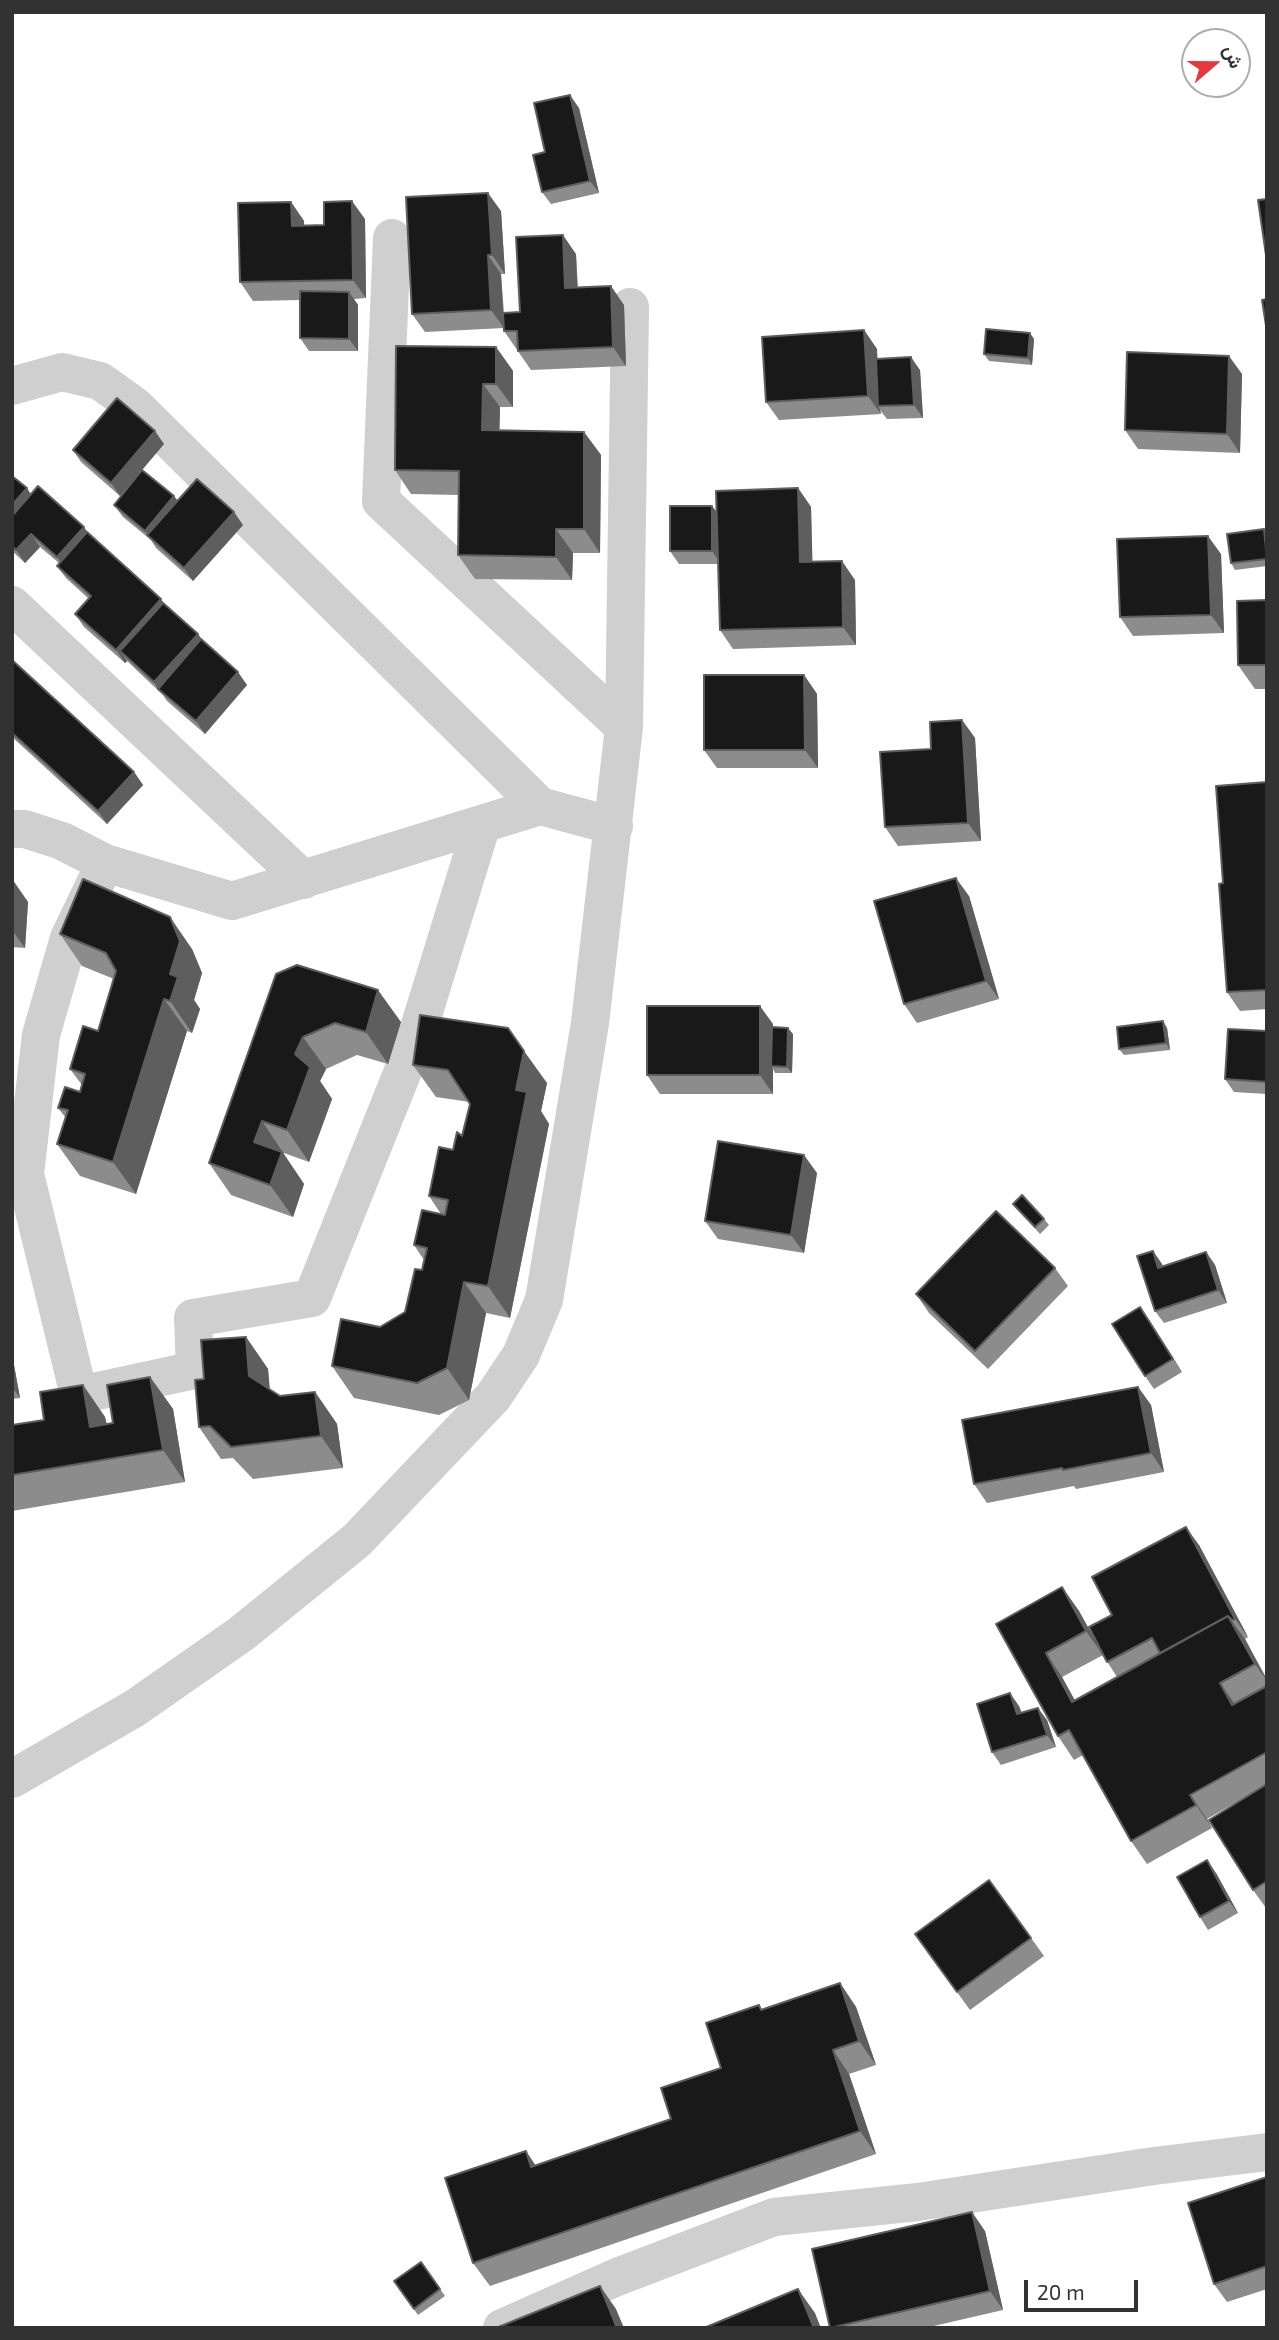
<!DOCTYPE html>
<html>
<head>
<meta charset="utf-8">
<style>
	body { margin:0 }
	#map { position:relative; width:1279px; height:2340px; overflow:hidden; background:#fff; font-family:"Exo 2",Vazirmatn,sans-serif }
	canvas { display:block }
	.frame { position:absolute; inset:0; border:14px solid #323232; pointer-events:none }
	.north { position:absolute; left:1181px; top:28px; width:70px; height:70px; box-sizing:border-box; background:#fff; border:2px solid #adadad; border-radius:50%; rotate:70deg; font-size:19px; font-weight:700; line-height:28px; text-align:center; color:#323232 }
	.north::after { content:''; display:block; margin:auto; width:24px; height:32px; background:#e6373c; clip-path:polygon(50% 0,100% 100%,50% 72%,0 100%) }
	.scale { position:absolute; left:1024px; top:2280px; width:114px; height:32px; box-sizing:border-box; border:4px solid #323232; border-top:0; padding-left:9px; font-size:21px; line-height:24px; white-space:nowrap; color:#323232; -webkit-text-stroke:5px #fff; paint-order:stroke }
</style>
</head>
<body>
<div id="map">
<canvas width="1279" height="2340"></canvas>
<div class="frame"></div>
<div class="north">ش</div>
<div class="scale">20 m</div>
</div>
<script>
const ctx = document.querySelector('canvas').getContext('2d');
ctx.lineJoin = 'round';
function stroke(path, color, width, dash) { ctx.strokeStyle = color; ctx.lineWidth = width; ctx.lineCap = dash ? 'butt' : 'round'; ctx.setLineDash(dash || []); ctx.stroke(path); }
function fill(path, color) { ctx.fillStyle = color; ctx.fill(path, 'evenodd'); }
const minor = new Path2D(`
	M392 238 381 501 624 727
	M12 386 62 372 100 381 135 406 540 806 614 826
	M12 605 304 880
	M12 829H25L62 841 105 863 232 901 540 806
	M105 863 69 938 41 1035 25 1174 79 1395 195 1370 193 1318 312 1298 415 1041 482 824
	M12 1779 135 1708 241 1634 357 1540 493 1397 521 1355 544 1300 590 1023 624 727 630 307
	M502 2328 617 2277 774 2217 918 2202 1154 2166 1267 2152`);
const wall = new Path2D(`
	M579 108 599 193 551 204 542 192 545 152Z
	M291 202 304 221V226L324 225 365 219 366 298 354 299 358 305V351H309L300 338V300L253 301 240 282Z
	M501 211 505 274H501L504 313 520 312 576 254 578 288 624 305 626 366 531 370 504 331V328L425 332 412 314Z
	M864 330 877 349V359L920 370 923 418 887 419 880 410 881 414 779 420 766 402Z
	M1034 339 1032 365 989 361 984 354Z
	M496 347 513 371V407H500L499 431 584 432 601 455 600 553H573L572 580 475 579 458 555 459 495 411 494 395 470Z
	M1242 374 1240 453 1138 449 1125 430Z
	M164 444 120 496 81 462 73 450Z
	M12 476 27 488 31 495 90 535 198 634 202 640 247 685 205 734 167 701 163 695 127 661 125 663 84 627 75 614 89 599 66 578 57 566 59 563 40 547 25 563 12 551Z
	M798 488 811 507 812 562 855 580 856 645 733 649 720 630 718 564H679L670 551 712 506 716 511Z
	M174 496 178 501 243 525 193 581 156 548 151 540 123 517 114 505Z
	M1264 529 1267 533V566L1235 570 1231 563Z
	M1221 554 1224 633 1133 636 1120 617Z
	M1267 600V689H1255L1238 665Z
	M12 660 134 772 143 785 107 824 12 737Z
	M804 675 817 694 818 768H717L704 750Z
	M962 720 975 738 981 841 898 846 885 827 931 749Z
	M1267 782V1009L1240 1011 1227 992 1223 883Z
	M12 879 28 902 25 948 12 947Z
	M969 896 999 999 917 1023 904 1004Z
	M60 934 192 949 202 973 194 1000 200 1009 192 1033 187 1031 136 1194 80 1176 57 1144 66 1118 58 1108 80 1092 82 1085 70 1069 98 1031 114 979 82 966Z
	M276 974 401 1022 388 1064 357 1055 326 1069 320 1081 332 1099 309 1162 284 1153V1155L304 1184 293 1217 231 1195 209 1163Z
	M773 1024V1027L793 1034 792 1073H775L773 1069V1094H660L647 1075Z
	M1167 1028 1170 1050 1124 1055 1119 1049Z
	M1267 1031V1094L1234 1092 1225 1079Z
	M413 1065 547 1083 541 1111 549 1124 510 1318 486 1313 469 1400 439 1415 354 1398 332 1366 380 1327 405 1312 422 1270 424 1260 414 1245 441 1214 429 1196 453 1150 462 1136 470 1104V1102L436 1097Z
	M817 1173 804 1253 718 1239 705 1221Z
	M1013 1204 1044 1219 1049 1225 1040 1234 1018 1210Z
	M1153 1251 1163 1266 1206 1252 1215 1265 1227 1303 1164 1323 1155 1311Z
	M1055 1268 1068 1286 988 1369 929 1313 916 1294Z
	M1149 1320 1182 1372 1154 1389 1145 1376Z
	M246 1337 268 1369 270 1390 280 1396 315 1392 337 1424 343 1468 253 1479 233 1458 221 1459 199 1427 204 1379Z
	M12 1354 20 1398 12 1399Z
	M150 1377 173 1409 185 1482 12 1511V1425L44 1420 83 1385 105 1417 107 1424 113 1423Z
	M1138 1387 1151 1405 1164 1472 1076 1489 1074 1486 987 1503 974 1484Z
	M1199 1545 1248 1637 1245 1639 1267 1679 1266 1908 1253 1890 1247 1796 1207 1819 1212 1828 1147 1864 1131 1841 1083 1755 1074 1760 1058 1736 996 1624 1062 1587 1079 1611 1103 1654 1112 1615ZM1103 1655 1117 1677 1075 1701 1062 1677Z
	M1019 1706 1022 1713 1047 1720 1056 1747 1001 1765 992 1752Z
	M1216 1873 1238 1913 1208 1930 1200 1917Z
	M915 1934 1031 1938 1044 1956 970 2010Z
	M840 1983 856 2007 876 2065 849 2074 876 2154 490 2286 473 2263 671 2119 721 2068 762 2009Z
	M1267 2177V2289L1227 2302 1214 2284Z
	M985 2231 1003 2310 925 2328H830Z
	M421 2262 445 2296 418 2315 394 2281Z`);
const shadedWall = new Path2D(`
	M570 95 579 108 599 193 590 181Z
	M488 193 501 211 505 274 492 255Z
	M352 201 365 219 366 298 353 280Z
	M291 202 304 221 305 244 292 226Z
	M563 235 576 254 578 307 565 288Z
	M488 255 501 274 504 328 491 310Z
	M611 286 624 305 626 366 613 347Z
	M349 292 358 305V351L349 339Z
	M864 330 877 349 880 406H878L880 410 881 414 868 396Z
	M1030 333 1034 339 1032 365 1028 358Z
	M496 347 513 371V407L496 384Z
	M1229 356 1242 374 1240 453 1227 434Z
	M911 357 920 370 923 418 914 405Z
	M483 384 500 407 499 454 482 430Z
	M155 431 164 444 120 496 111 483Z
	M584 432 601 455 600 553 584 529Z
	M27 488 35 501 12 529V505Z
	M798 488 811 507 813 581 800 562Z
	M174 496 183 508 151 539 145 531Z
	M712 506 721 518V564L712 551Z
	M234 512 243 525 193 581 184 568Z
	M84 527 93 540 66 570 57 557Z
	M556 529 573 553 572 580 556 557Z
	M1264 529 1267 533V556Z
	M31 534 40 547 25 563 16 550Z
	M1208 536 1221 554 1224 633 1211 615Z
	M842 561 855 580 856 645 843 627Z
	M161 599 170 612 120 651 127 661 125 663 116 650Z
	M198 634 207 647 158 689 154 682Z
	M238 672 247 685 205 734 196 721Z
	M804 675 817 694 818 768 805 750Z
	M962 720 975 738 981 841 968 823Z
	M134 772 143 785 107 824 98 811Z
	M956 878 969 896 999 999 986 981Z
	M12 879 28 902 25 948 12 930Z
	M170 917 192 949 202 973 194 1000 200 1009 192 1033 170 1001Z
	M378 990 401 1022 388 1064 366 1032Z
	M164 999 187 1031 136 1194 113 1162Z
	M760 1006 773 1024V1066H771L773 1069V1094L760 1075Z
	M1163 1021 1167 1028 1170 1050 1166 1043Z
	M788 1028 793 1034 792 1073 787 1067Z
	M303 1037 326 1069 320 1081 332 1099 309 1162 287 1130 295 1054Z
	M524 1051 547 1083 541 1111 549 1124 510 1318 488 1286 516 1090Z
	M262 1121 304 1184 293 1217 270 1185 254 1142Z
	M804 1155 817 1173 804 1253 791 1235Z
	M1153 1251 1162 1264 1167 1281 1158 1268Z
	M1206 1252 1215 1265 1227 1303 1218 1290Z
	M464 1282 486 1313 469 1400 447 1368Z
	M1140 1307 1149 1320 1182 1372 1173 1359Z
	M246 1337 268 1369 271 1408 249 1376Z
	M12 1354 20 1398 12 1387Z
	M150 1377 173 1409 185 1482 163 1450Z
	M83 1385 105 1417 113 1459 90 1427Z
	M1138 1387 1151 1405 1164 1472 1151 1453Z
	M315 1392 337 1424 343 1468 321 1436Z
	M1186 1527 1199 1545 1248 1637 1235 1619Z
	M1062 1587 1079 1611 1103 1655 1086 1631Z
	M1228 1616 1245 1639 1267 1681 1255 1664Z
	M1046 1653 1062 1677 1089 1726 1072 1702Z
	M1220 1683 1237 1707 1232 1705Z
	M1010 1693 1019 1706 1026 1727 1017 1714Z
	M1038 1708 1047 1720 1056 1747 1047 1735Z
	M1190 1795 1207 1819 1212 1828 1196 1805Z
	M1207 1860 1216 1873 1238 1913 1229 1901Z
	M840 1983 856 2007 876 2065 859 2041Z
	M833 2050 849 2074 876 2154 860 2131Z
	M526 2151 542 2175 531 2167Z
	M972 2212 985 2231 1003 2310 990 2291Z
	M600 2286 616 2309 624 2328H617Z
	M798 2289 815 2313 821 2328H814Z`);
const building = new Path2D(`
	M570 95 590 181 542 192 533 155 545 152 534 103Z
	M488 193 492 255H488L491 310 412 314 406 197Z
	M1267 199V262L1258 200Z
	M352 201 353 280 240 282 238 203 291 202 292 226 324 225V202Z
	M563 235 565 288 611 286 613 347 518 351 517 331H504L503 313 520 312 516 237Z
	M300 291 349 292V339L300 338Z
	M1267 299V332L1262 300Z
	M986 329 1030 333 1028 358 984 354Z
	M864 330 868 396 766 402 762 337Z
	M396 346 496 347V384H483L482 430 584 432V529H556V557L458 555 459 471 395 470Z
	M1127 352 1229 356 1227 434 1125 430Z
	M911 357 914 405 878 406 876 359Z
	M117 398 155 431 111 483 73 450Z
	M142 470 174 496 145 531 114 505Z
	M12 476 27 488 12 505Z
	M197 479 234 512 184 568 147 535Z
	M38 486 84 527 57 557 31 534 16 550 12 546V516Z
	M798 488 800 562 842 561 843 627 720 630 716 491Z
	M670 506H712V551H670Z
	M1264 529 1267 559 1231 563 1227 534Z
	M87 532 161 599 116 650 75 614 91 596 57 566Z
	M1208 536 1211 615 1120 617 1117 539Z
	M1267 600V665H1238L1237 601Z
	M163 603 198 634 154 682 120 651Z
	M201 639 238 672 196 721 158 689Z
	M12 660 134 772 98 811 12 733Z
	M704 675H804L805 750H704Z
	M962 720 968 823 885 827 880 752 931 749 930 722Z
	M1267 782V990L1227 992 1219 884 1223 883 1216 786Z
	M956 878 986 981 904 1004 874 901Z
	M83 879 170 917 180 941 170 974 178 977 170 1001 164 999 113 1162 57 1144 68 1110 58 1108 65 1087 80 1092 85 1074 70 1069 83 1026 98 1031 116 971 106 953 60 934Z
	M297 965 378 990 366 1032 335 1023 303 1037 295 1054 310 1067 287 1130 262 1121 254 1142 282 1152 270 1185 209 1163 276 974Z
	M647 1006H760V1075H647Z
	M420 1015 508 1028 524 1051 516 1090 527 1092 488 1286 464 1282 447 1368 417 1383 332 1366 341 1319 380 1327 405 1312 415 1269 422 1270 427 1248 414 1245 422 1210 445 1215 448 1200 429 1196 439 1147 453 1150 457 1132 462 1136 470 1104 448 1070 413 1065Z
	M1163 1021 1166 1043 1119 1049 1117 1027Z
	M772 1027 788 1028 787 1067 771 1066Z
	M1228 1029 1267 1031V1082L1225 1079Z
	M718 1141 804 1155 791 1235 705 1221Z
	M1022 1195 1044 1219 1035 1227 1013 1204Z
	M996 1211 1055 1268 975 1351 916 1294Z
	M1153 1251 1158 1268 1206 1252 1218 1290 1155 1311 1137 1256Z
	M1140 1307 1173 1359 1145 1376 1112 1324Z
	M246 1337 249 1376 280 1396 315 1392 321 1436 231 1447 210 1426 199 1427 195 1380 204 1379 201 1340Z
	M150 1377 163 1450 12 1475V1425L44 1420 40 1392 83 1385 90 1427 113 1423 107 1385Z
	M1138 1387 1151 1453 1063 1470 1062 1468 974 1484 962 1420Z
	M1186 1527 1235 1619 1232 1620 1228 1616 1160 1653 1152 1638 1107 1662 1089 1627 1112 1615 1092 1577Z
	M1062 1587 1086 1631 1046 1653 1072 1702 1228 1616 1255 1664 1220 1683 1232 1705 1267 1686V1752L1190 1795 1196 1805 1131 1841 1069 1730 1058 1736 996 1624Z
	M1010 1693 1017 1714 1038 1708 1047 1735 992 1752 977 1704Z
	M1267 1784V1881L1253 1890 1209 1820Z
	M1207 1860 1229 1901 1200 1917 1177 1877Z
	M989 1880 1031 1938 957 1992 915 1934Z
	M840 1983 859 2041 833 2050 860 2131 473 2263 445 2178 526 2151 531 2167 671 2119 661 2088 721 2068 706 2023 759 2005 761 2010Z
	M1267 2177V2266L1214 2284 1188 2203Z
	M972 2212 990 2291 830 2328 812 2249Z
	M421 2262 440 2289 414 2309 394 2281Z
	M600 2286 617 2328H496Z
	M798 2289 814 2328H704Z`);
stroke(minor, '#cfcfcf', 38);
fill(wall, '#8c8c8c');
fill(shadedWall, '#5e5e5e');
fill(building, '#191919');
stroke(building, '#5e5e5e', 2);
</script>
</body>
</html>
